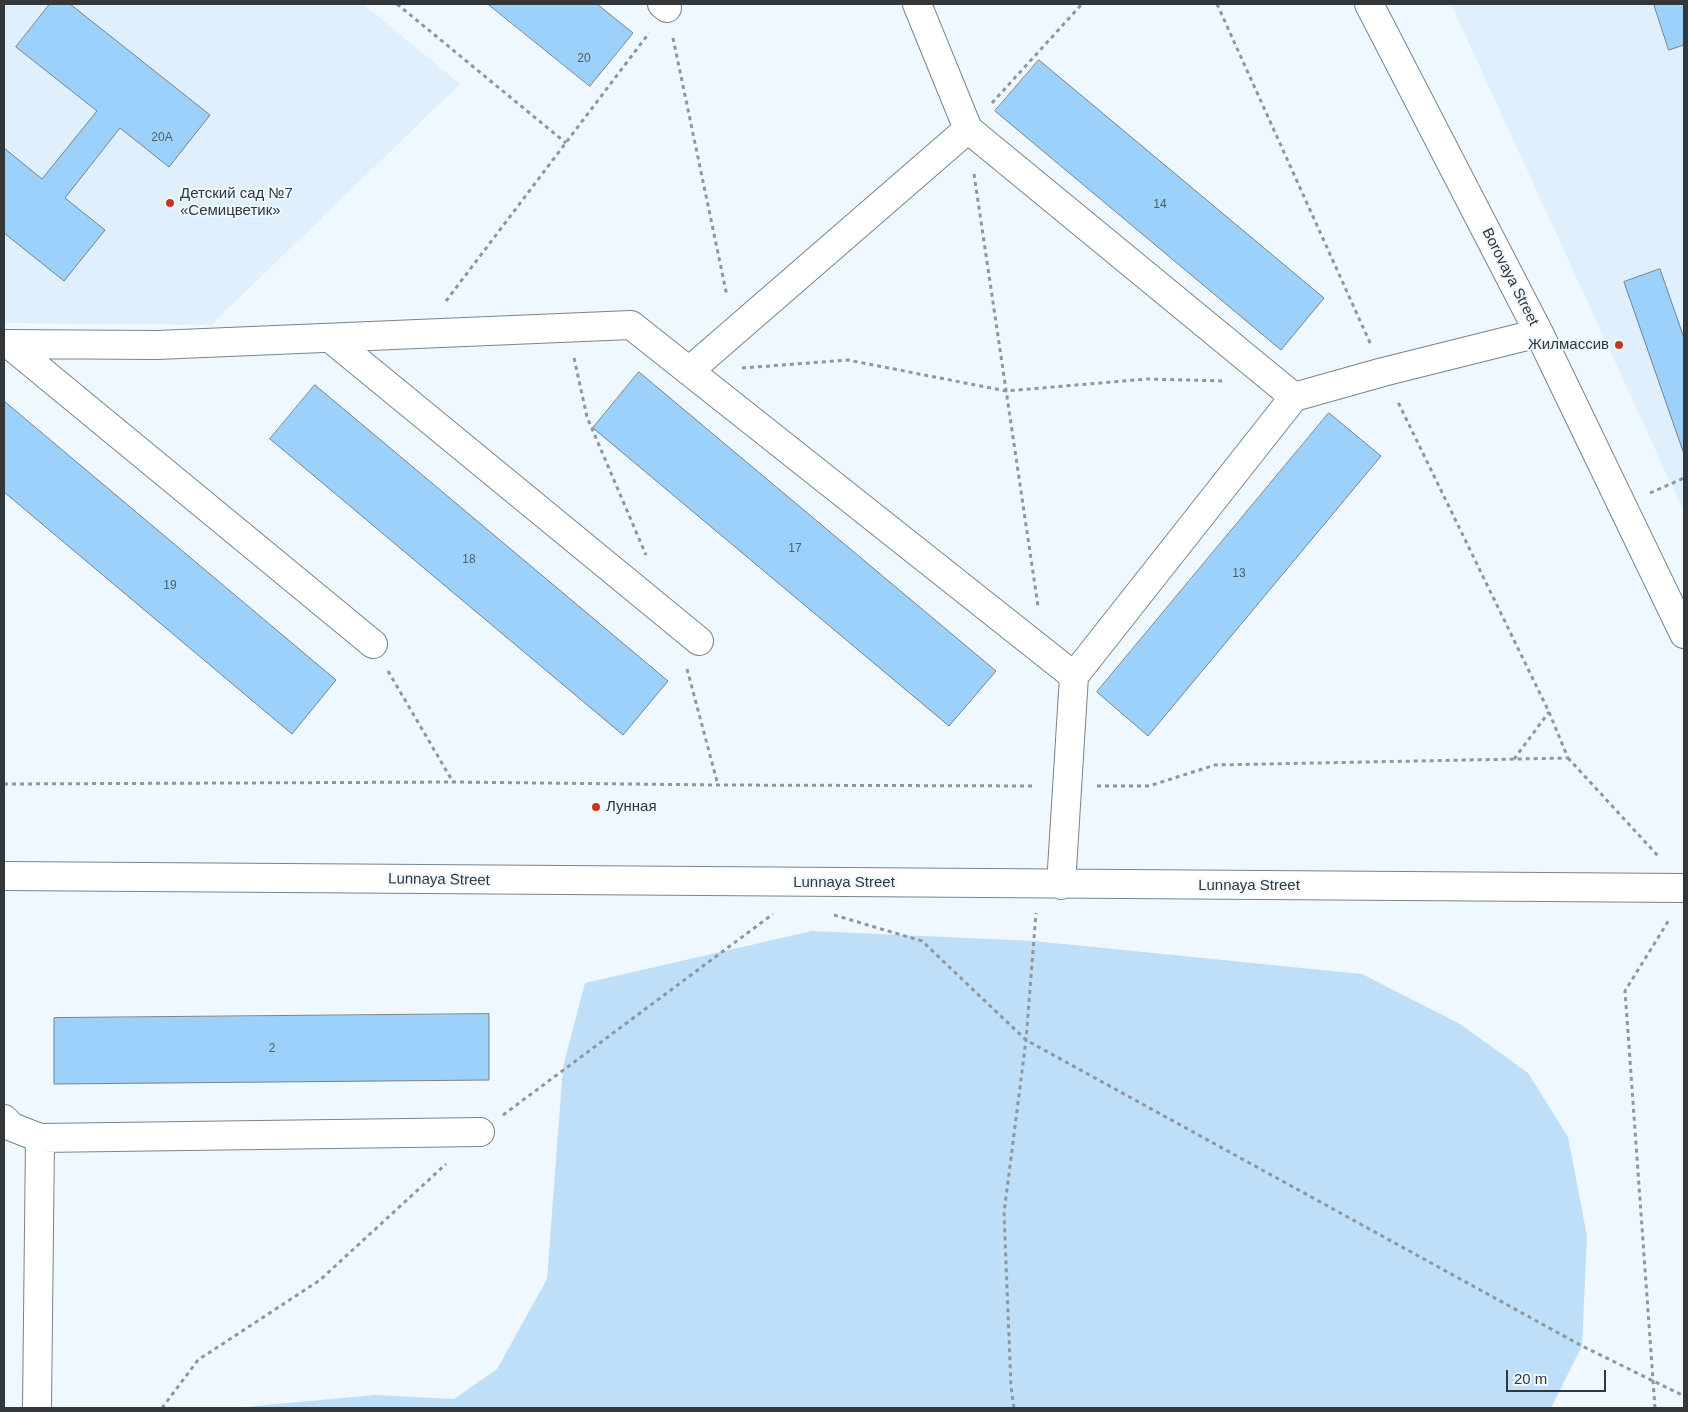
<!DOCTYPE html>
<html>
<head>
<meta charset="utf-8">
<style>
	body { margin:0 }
	#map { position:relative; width:1688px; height:1412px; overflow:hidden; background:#eff8fe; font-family:Helvetica,sans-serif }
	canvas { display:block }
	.frame { position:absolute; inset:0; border:5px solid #32373c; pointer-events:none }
	.scale { position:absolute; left:1506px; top:1370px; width:100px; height:22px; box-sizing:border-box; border:2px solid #32373c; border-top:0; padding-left:6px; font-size:15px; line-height:18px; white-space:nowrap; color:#32373c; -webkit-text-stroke:4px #eff8fe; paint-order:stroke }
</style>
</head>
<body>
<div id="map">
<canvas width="1688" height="1412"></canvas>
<div class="frame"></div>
<div class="scale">20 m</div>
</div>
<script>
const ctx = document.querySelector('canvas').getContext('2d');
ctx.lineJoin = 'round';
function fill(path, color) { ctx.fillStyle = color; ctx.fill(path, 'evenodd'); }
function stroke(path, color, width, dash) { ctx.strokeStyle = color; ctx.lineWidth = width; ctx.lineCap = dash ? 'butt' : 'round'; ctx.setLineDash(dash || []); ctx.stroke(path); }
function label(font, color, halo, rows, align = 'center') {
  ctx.font = font + ' Helvetica,sans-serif'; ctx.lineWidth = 4; ctx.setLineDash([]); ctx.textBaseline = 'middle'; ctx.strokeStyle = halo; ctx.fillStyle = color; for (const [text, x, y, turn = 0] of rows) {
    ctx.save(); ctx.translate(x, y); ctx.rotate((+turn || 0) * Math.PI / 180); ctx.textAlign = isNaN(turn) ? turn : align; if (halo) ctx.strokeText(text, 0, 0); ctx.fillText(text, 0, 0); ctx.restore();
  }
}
const built = new Path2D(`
	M4 4H363L460 84 211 325 4 323Z
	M1451 4H1684V512Z`);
const green = new Path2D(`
	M812 931 1034 941 1362 974 1460 1024 1528 1073 1568 1137 1587 1236 1582 1346 1551 1408H234L375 1395 454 1399 497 1369 547 1279 563 1067 585 983Z`);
const building = new Path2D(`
	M50 4H70L210 115 169 167 120 128 65 198 105 230 64 281 4 233V148L42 179 97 111 16 47Z
	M488 4H597L633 33 590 86Z
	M1654 4H1684V45L1669 50Z
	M1039 60 1324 298 1281 350 995 111Z
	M1660 269 1684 338V454L1624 282Z
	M639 372 996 671 949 726 593 428Z
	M315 385 668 681 623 735 270 439Z
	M4 401 336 680 292 734 4 492Z
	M1329 413 1381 456 1148 736 1097 692Z
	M489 1014V1080L54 1084V1018Z`);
const path = new Path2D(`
	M397 4 566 143
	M1217 4 1371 345
	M673 38 727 296
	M992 103 1082 4
	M974 174 1038 606
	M446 301 649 33
	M574 358 587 417 646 555
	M742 368 848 360 1006 391 1147 379 1225 381
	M1650 493 1684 478
	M687 669 718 785
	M388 671 453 782
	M1568 758 1659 857
	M1514 759 1549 712
	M4 784 453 782 718 785 1036 786
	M1097 786H1149L1215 765 1568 758 1549 712 1397 400
	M834 915 922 941 1026 1040 1582 1346 1684 1396
	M503 1115 773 914
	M162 1408 198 1360 320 1280 446 1164
	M1014 1408 1011 1387 1004 1213 1026 1040 1036 913
	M1655 1408 1625 991 1669 920`);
const minor = new Path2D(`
	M662 4 667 8
	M917 4 968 129 1294 397
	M1369 4 1539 333 1684 634
	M330 338 699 641
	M4 344 157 345 631 325 1074 676 1061 885
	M10 345 373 644
	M689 371 968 129
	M1074 676 1294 397 1383 372 1539 333
	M4 876 1684 888
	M4 1119 12 1127 40 1138 480 1132
	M37 1408 40 1138`);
const markers = [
	[170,203,5,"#c43821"],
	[1619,345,5,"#c43821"],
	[596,807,5,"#c43821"]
];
const numberNames = [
	["20",584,59],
	["20А",162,138],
	["14",1160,205],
	["17",795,549],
	["18",469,560],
	["13",1239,574],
	["19",170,586],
	["2",272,1049]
];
const poiNames = [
	["Детский сад №7",180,194],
	["«Семицветик»",180,211],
	["Жилмассив",1609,345,"right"],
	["Лунная",606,807]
];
const streetNames = [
	["Borovaya Street",1510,277,63],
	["Lunnaya Street",439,880,1],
	["Lunnaya Street",844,883],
	["Lunnaya Street",1249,886]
];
fill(built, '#dfeffc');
fill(green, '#bfdff9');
fill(building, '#9bd1fa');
stroke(building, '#76828c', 1);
stroke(minor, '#78848e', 30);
stroke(path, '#90979c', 3, [4, 4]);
stroke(minor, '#fff', 28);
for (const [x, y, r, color] of markers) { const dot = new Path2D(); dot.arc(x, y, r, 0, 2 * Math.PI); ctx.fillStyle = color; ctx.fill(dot); stroke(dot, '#eff8fe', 2); }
label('12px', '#4c5e6c', null, numberNames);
label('15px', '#32373c', '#eff8fe', poiNames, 'left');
label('15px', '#32373c', '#eff8fe', streetNames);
</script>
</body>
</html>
